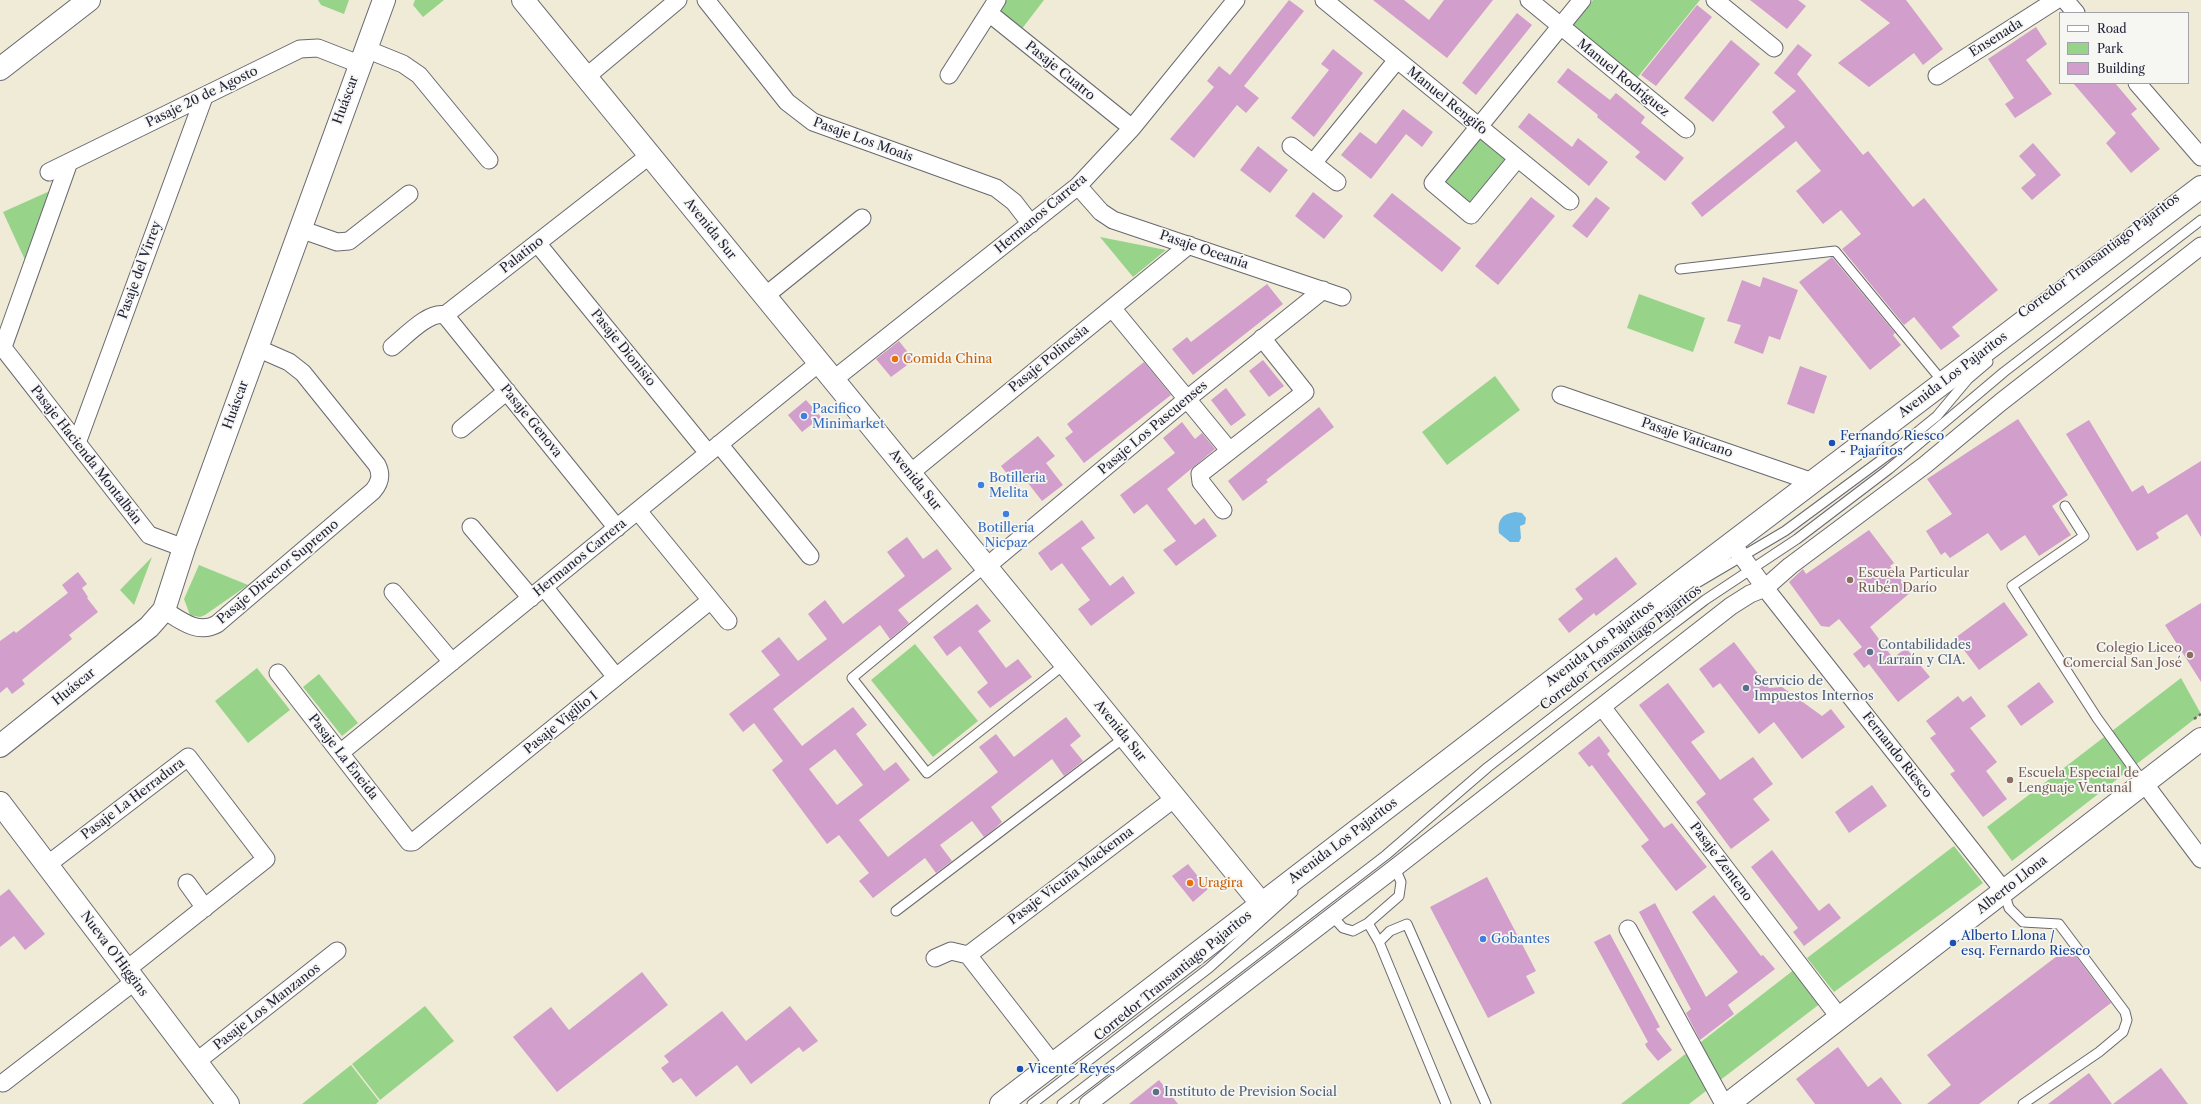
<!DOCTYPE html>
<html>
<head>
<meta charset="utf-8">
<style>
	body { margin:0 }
	#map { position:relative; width:2201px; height:1104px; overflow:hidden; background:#efebd6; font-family:"Libre Caslon Text",serif }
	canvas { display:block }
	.legend { position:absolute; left:2059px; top:12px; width:130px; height:72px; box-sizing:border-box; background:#f6f6f2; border:1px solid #a1a1a9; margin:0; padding:5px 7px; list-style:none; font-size:12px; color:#22223b }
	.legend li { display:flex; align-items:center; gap:8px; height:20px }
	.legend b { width:20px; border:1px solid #a1a1a9 }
</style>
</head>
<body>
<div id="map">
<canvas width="2201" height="1104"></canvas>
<ul class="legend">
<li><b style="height:5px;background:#fff"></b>Road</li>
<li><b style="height:11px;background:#97d48a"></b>Park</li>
<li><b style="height:11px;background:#d29ecc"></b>Building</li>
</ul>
</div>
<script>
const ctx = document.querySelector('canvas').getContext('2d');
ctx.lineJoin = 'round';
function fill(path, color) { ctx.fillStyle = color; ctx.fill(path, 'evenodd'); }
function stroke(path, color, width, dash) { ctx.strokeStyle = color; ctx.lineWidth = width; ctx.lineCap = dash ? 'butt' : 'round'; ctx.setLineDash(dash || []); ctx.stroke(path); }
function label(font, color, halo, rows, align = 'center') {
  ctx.font = font + ' "Libre Caslon Text",serif'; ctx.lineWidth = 3.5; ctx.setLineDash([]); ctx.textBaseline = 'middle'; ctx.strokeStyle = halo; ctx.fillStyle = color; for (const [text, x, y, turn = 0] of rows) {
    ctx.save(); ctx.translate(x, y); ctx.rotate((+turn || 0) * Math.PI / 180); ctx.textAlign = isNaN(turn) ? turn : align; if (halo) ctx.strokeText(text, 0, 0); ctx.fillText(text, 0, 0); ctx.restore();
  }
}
const green = new Path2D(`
	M318 0H349L344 14 321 5Z
	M415 0H444L423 17 413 5Z
	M1004 0H1044L1021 30 996 11Z
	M1593 0H1700L1637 78 1573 25Z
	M1478 136 1508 161 1469 208 1440 183Z
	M61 186 31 273 3 212Z
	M1100 237 1166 250 1133 277Z
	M1639 294 1705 318 1693 352 1627 328Z
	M1495 376 1520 410 1447 465 1422 432Z
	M152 557 134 605 120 590Z
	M199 565 248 585 205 615 200 617 190 615 184 599Z
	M915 644 978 721 933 757 871 680Z
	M257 668 290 710 248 743 215 701Z
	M319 674 358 723 342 736 303 687Z
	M2181 678 2201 714 2012 861 1987 827Z
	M1954 846 1983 883 1834 992 1807 958Z
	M1795 969 1821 1003 1689 1104H1621Z
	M425 1006 454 1041 380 1100 352 1064Z
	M351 1065 379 1101 376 1104H302Z`);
const water = new Path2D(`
	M1515 512 1522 513 1526 518 1525 524 1520 526 1521 538 1519 542H1510L1499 533C1497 520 1502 514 1515 512Z`);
const building = new Path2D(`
	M1289 0 1304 11 1244 86 1259 98 1246 113 1237 105 1194 158 1170 139 1214 87 1207 81 1219 66 1230 75Z
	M1373 0H1404L1429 20 1444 0H1493L1447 58Z
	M1750 0H1798L1806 6 1787 29Z
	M1860 0H1906L1943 49 1923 65 1914 53 1869 87 1838 63 1890 23Z
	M1697 5 1712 17 1656 86 1641 75Z
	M1517 13 1532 25 1476 95 1462 83Z
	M2036 27 2047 44 2026 60 2052 94 2015 118 2005 104 2014 98 1988 59Z
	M1731 40 1760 64 1713 122 1684 98Z
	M1798 44 1812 55 1797 74 1863 155 1868 151 1913 207 1924 198 1998 290 1952 327 1960 336 1941 350 1914 317 1904 325 1842 249 1861 234 1841 210 1823 224 1796 191 1821 171 1796 141 1702 217 1691 203 1785 127 1772 112 1796 91 1774 73Z
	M1333 49 1363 73 1314 137 1291 118 1329 70 1321 64Z
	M1568 68 1610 100 1616 93 1645 117 1641 123 1684 158 1665 181 1635 157 1640 152 1597 117 1598 115 1557 82Z
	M2073 83H2115L2137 109 2131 114 2160 149 2131 173 2106 143 2116 133Z
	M1403 109 1433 132 1422 147 1406 134 1371 179 1341 155 1360 132 1376 144Z
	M1529 113 1572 147 1578 138 1608 162 1589 186 1518 127Z
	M2033 143 2061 175 2032 200 2021 188 2036 175 2019 156Z
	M1258 146 1288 170 1270 193 1240 170Z
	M1313 192 1343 216 1324 239 1295 216Z
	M1392 193 1461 248 1442 272 1373 216Z
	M1531 197 1555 216 1498 285 1475 266Z
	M1596 197 1610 208 1587 238 1572 226Z
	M1832 257 1895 333 1893 335 1901 345 1870 370 1799 282Z
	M1763 277 1798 290 1780 340 1769 336 1763 354 1734 343 1741 325 1727 321 1742 280 1760 287Z
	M1267 284 1283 304 1193 375 1172 349 1187 337 1191 342Z
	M899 341 914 360 891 377 876 359Z
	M1263 360 1284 386 1269 397 1249 371Z
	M1144 362 1171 395 1084 463 1065 438 1073 432 1067 424Z
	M1800 366 1827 376 1814 414 1787 404Z
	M1226 388 1246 415 1231 426 1211 400Z
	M806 400 821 417 802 432 788 415Z
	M1319 407 1334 427 1266 480 1268 482 1243 501 1228 481Z
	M2018 419 2068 495 2052 506 2071 535 2039 556 2025 535 2001 551 1988 533 1950 558 1945 552 1941 555 1926 531 1952 514 1927 479Z
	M2089 420 2132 492 2143 485 2148 494 2201 461V537L2187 514 2156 533 2159 538 2137 551 2066 434Z
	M1182 422 1195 439 1202 433 1215 449 1167 489 1195 525 1204 518 1217 536 1176 566 1163 550 1176 541 1147 504 1134 514 1120 495 1175 453 1163 438Z
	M1038 436 1055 456 1046 463 1063 485 1042 501 1024 478 1016 485 1001 466Z
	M1082 520 1095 538 1081 548 1110 586 1123 576 1135 593 1091 626 1078 609 1090 600 1062 563 1051 571 1038 553Z
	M1869 530 1894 563 1890 566 1911 592 1870 627 1893 658 1906 648 1930 677 1898 702 1869 664 1864 668 1853 654 1862 647 1839 619 1829 627 1821 626 1789 582 1803 569 1806 574Z
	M907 537 923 559 937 549 952 569 898 610 909 623 890 639 880 625 773 709 802 746 853 707 867 725 856 734 884 771 896 762 910 780 859 820 888 857 998 772 979 747 996 734 1014 757 1066 717 1081 736 1070 745 1083 761 1064 776 1052 759 991 807 1002 822 993 830 984 837 972 821 940 845 952 861 936 873 925 858 873 898 859 881 869 873 839 835 827 844 772 770 783 761 754 723 743 732 729 714 780 675 761 651 779 637 798 661 827 639 808 614 825 600 843 624 905 576 887 552ZM835 749 863 785 837 805 809 769Z
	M1616 557 1637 584 1596 616 1594 613 1569 633 1558 619 1583 599 1575 589Z
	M78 572 87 584 82 588 88 597 87 598 98 612 69 635 72 639 22 680 25 684 12 694 7 687 0 693V641L14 631 16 633 68 593 62 585Z
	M2004 602 2028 635 1979 670 1955 638Z
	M2201 603V682L2165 625Z
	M977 604 991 621 978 631 1006 668 1018 659 1032 677 990 708 977 692 988 683 960 646 947 656 933 637Z
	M1734 642 1769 688 1782 687 1822 716 1831 709 1845 727 1802 759 1774 722 1759 734 1720 683 1713 688 1699 669Z
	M2039 682 2054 702 2021 726 2007 706Z
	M1668 683 1705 732 1691 742 1720 780 1753 757 1773 784 1753 799 1770 820 1731 849 1696 802 1706 794 1639 705Z
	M1958 696 1963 702 1971 696 1986 716 1970 728 1997 762 1986 771 2007 799 1983 817 1950 774 1955 771 1930 738 1936 734 1926 721Z
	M1599 736 1610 751 1607 754 1664 828 1672 823 1707 867 1676 891 1641 846 1649 840 1592 765 1589 767 1578 753Z
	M1872 785 1887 806 1849 833 1835 812Z
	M1772 850 1819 911 1829 903 1841 918 1804 946 1793 932 1798 928 1751 867Z
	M1188 864 1208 889 1193 902 1172 876Z
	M1487 877 1536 971 1526 976 1535 993 1488 1018 1430 907Z
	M9 889 45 934 25 950 14 936 0 947V896Z
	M1714 895 1761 956 1763 955 1775 969 1728 1005 1734 1014 1700 1040 1686 1013 1691 1009 1639 912 1655 903 1706 997 1738 972 1692 912Z
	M1610 934 1660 1027 1656 1029 1672 1050 1658 1061 1647 1048 1645 1044 1648 1042 1594 942Z
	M2069 947 2111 1003 1979 1104H1927L1951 1085 1927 1055Z
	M642 972 668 1005 557 1092 513 1037 551 1007 569 1030Z
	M790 1006 818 1041 803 1052 799 1047 751 1084 737 1065 696 1097 681 1078 673 1083 661 1068 669 1062 664 1056 722 1011 746 1041Z
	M1838 1047 1868 1087 1881 1077 1902 1104H1815L1796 1079Z
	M2161 1068 2188 1104H2113Z
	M2089 1073 2112 1104H2048Z
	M1159 1080 1178 1104H1129Z`);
const path = new Path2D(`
	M2194 719 2201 714`);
const lane = new Path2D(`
	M1680 269 1835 251 1943 382
	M2065 506 2084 536 2012 586 2097 718 2144 783
	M986 567 852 678 927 773 1065 664
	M1697 583 1785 531 1900 446 1937 416 1968 379 1988 362
	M2004 892 2009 908 2023 922 2059 924 2125 1012 2127 1020 2123 1032 2099 1052 2023 1104
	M896 911 1125 737
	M1332 916 1343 928 1353 931 1368 923
	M1379 942 1368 923 1399 896 1401 882 1395 868
	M1032 1104 1209 968 1293 892
	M1062 1104 1386 855 1488 767 1655 638 1705 600 1797 539 1889 469 2004 372 2201 220
	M1446 1104 1379 942 1390 931 1407 924 1486 1104`);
const street = new Path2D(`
	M706 0 787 102 813 122 996 188 1014 202 1031 224
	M1324 0 1570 201
	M1529 0 1686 129
	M1715 0 1774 48
	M2065 0 2076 13
	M989 13 1132 128
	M366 49 403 64 419 75 489 160
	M949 75 997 0
	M1937 76 2056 0
	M586 77 678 0
	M2137 83 2201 157
	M1291 146 1337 182
	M1517 159 1471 215 1433 183 1582 0
	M1313 163 1397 60
	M49 172 300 49 318 48 359 64
	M1078 186 1101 212 1113 220 1342 297
	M300 229 337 242 349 241 409 194
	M537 243 708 453
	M765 296 862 218
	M1112 308 1229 450
	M445 315 617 528
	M0 344 149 535 184 548
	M3 347 69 162
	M392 347C405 337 428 311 445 315L650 155
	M833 380 1078 186 1132 128 1236 0
	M1561 395 1813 482
	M461 429 507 391
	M77 443 204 97
	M719 444 810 556
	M909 474 1189 245
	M1223 510 1201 482 1200 474 1305 392 1262 338
	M638 511 728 621
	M471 527 531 598
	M1732 543 1765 588 2004 891
	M986 567 1187 399 1323 290
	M544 587 616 677
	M393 592 452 662
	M164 610C180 620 198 635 217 624L373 491C380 483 382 475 377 465L303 373 289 362 257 348
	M278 673 409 842H413L711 600
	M1602 707 1840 1018
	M340 753 819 363
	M2144 783 2201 859
	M47 865 188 757 266 859 126 970
	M187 883 205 908
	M1628 929 1724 1104
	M968 955 1175 798
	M935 958 951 951 968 955 1053 1064
	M196 1062 337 951
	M3 1083 135 981
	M1088 1104 1395 868 1731 606 1750 594 1765 588 1790 566 1925 465 2001 402 2201 246`);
const secondary = new Path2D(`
	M523 0 1261 903
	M0 69 89 0
	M0 746 149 627 164 610 184 548 384 0
	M0 803 228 1104`);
const primary = new Path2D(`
	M1001 1104 1682 581 2201 187
	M1728 1104 2201 739`);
const markers = [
	[895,359,4,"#e8710a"],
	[804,416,4,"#3f7fe0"],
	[1832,443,4,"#1a4fb4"],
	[981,485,4,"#3f7fe0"],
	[1006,514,4,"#3f7fe0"],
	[1850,580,4,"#8d6e63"],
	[1870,652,4,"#5c6f8a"],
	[2190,655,4,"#8d6e63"],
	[1746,688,4,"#5c6f8a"],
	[2010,780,4,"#8d6e63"],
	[1190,883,4,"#e8710a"],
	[1483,939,4,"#3f7fe0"],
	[1953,943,4,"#1a4fb4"],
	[1020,1069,4,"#1a4fb4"],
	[1156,1092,4,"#5c6f8a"]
];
const streetNames = [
	["Ensenada",1996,38,-32],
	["Pasaje Cuatro",1060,71,39],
	["Manuel Rodríguez",1623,78,39],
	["Pasaje 20 de Agosto",202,97,-26],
	["Huáscar",346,100,-70],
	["Manuel Rengifo",1447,101,39],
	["Pasaje Los Moais",863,140,20],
	["Hermanos Carrera",1041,214,-40],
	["Avenida Sur",710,229,51],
	["Pasaje Oceanía",1204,250,19],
	["Palatino",522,255,-38],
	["Corredor Transantiago Pajaritos",2099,256,-37],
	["Pasaje del Virrey",140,270,-70],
	["Pasaje Dionisio",623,348,51],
	["Pasaje Polinesia",1049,359,-39],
	["Avenida Los Pajaritos",1953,375,-37],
	["Huáscar",236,405,-70],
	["Pasaje Genova",531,421,51],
	["Pasaje Los Pascuenses",1153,428,-40],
	["Pasaje Vaticano",1687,438,19],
	["Pasaje Hacienda Montalbán",86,455,52],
	["Avenida Sur",915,480,51],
	["Hermanos Carrera",580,558,-39],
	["Pasaje Director Supremo",278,572,-40],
	["Avenida Los Pajaritos",1600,644,-37],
	["Corredor Transantiago Pajaritos",1621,648,-37],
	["Huáscar",74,687,-39],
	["Pasaje Vigilio I",561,723,-39],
	["Avenida Sur",1120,731,51],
	["Fernando Riesco",1897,755,52],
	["Pasaje La Eneida",343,757,52],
	["Pasaje La Herradura",133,799,-37],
	["Avenida Los Pajaritos",1343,841,-37],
	["Pasaje Zenteno",1721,862,53],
	["Pasaje Vicuña Mackenna",1071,876,-37],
	["Alberto Llona",2012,885,-38],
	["Nueva O'Higgins",114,954,53],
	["Corredor Transantiago Pajaritos",1173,976,-39],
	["Pasaje Los Manzanos",267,1007,-38]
];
const foodNames = [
	["Comida China",903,359],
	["Uragira",1198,883]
];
const shopNames = [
	["Pacifico",812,409],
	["Minimarket",812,424],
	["Botilleria",989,478],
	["Melita",989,493],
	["Botilleria",1006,528,"center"],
	["Nicpaz",1006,543,"center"],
	["Gobantes",1491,939]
];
const transitNames = [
	["Fernando Riesco",1840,436],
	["- Pajaritos",1840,451],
	["Alberto Llona /",1961,936],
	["esq. Fernardo Riesco",1961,951],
	["Vicente Reyes",1028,1069]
];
const educationNames = [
	["Escuela Particular",1858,573],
	["Rubén Darío",1858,588],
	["Colegio Liceo",2182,648,"right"],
	["Comercial San José",2182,663,"right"],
	["Escuela Especial de",2018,773],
	["Lenguaje Ventanal",2018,788]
];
const serviceNames = [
	["Contabilidades",1878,645],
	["Larraín y CIA.",1878,660],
	["Servicio de",1754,681],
	["Impuestos Internos",1754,696],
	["Instituto de Prevision Social",1164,1092]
];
fill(green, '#97d48a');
fill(water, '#6db9e6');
fill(building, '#d29ecc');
stroke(lane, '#6a6871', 11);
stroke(street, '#6a6871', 19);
stroke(secondary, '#6a6871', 24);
stroke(primary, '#6a6871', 24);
stroke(path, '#6a6871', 2.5, [3, 3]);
stroke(lane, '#fff', 9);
stroke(street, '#fff', 17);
stroke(secondary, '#fff', 22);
stroke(primary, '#fff', 22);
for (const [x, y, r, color] of markers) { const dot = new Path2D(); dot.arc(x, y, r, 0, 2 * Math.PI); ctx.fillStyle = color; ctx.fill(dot); stroke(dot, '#f6f6f2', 1.5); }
label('13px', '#22223b', '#f6f6f2', streetNames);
label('13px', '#c56008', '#f6f6f2', foodNames, 'left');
label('13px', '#366cbe', '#f6f6f2', shopNames, 'left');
label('13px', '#164399', '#f6f6f2', transitNames, 'left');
label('13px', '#785e54', '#f6f6f2', educationNames, 'left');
label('13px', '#4e5e75', '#f6f6f2', serviceNames, 'left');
</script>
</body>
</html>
